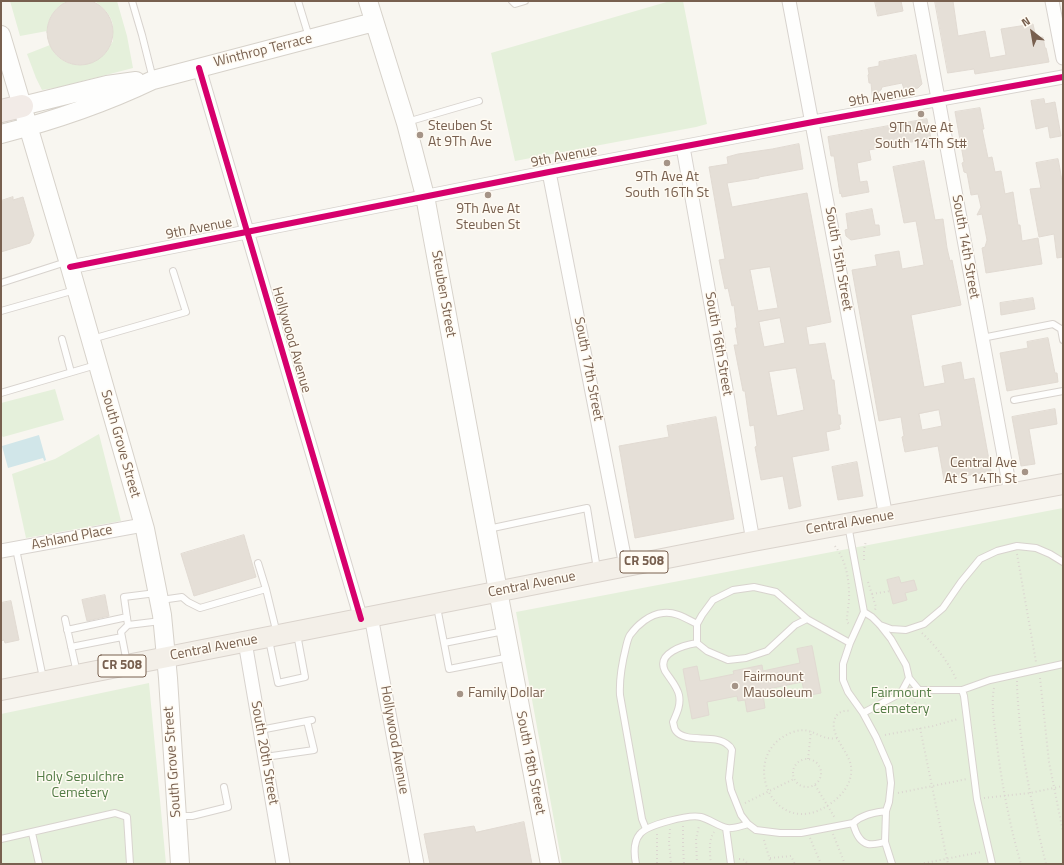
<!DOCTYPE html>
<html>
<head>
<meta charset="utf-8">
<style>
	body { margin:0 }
	#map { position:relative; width:1064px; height:865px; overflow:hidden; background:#f8f6f0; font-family:"Titillium Web",sans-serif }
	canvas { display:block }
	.frame { position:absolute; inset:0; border:2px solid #78604f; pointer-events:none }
	.north { position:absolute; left:1012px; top:12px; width:40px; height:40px; -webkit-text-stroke:3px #fffbf3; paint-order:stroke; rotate:329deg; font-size:11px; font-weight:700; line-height:16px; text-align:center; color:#78604f }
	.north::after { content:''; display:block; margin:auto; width:14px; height:18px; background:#78604f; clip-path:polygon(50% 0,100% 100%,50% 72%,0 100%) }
</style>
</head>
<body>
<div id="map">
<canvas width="1064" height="865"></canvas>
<div class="frame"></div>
<div class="north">N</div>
</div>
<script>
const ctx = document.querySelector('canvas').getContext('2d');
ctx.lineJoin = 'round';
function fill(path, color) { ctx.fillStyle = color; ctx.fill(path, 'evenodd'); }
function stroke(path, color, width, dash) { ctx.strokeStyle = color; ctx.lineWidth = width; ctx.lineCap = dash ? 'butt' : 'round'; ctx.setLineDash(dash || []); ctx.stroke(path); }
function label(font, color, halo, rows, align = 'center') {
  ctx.font = font + ' "Titillium Web",sans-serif'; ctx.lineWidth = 3; ctx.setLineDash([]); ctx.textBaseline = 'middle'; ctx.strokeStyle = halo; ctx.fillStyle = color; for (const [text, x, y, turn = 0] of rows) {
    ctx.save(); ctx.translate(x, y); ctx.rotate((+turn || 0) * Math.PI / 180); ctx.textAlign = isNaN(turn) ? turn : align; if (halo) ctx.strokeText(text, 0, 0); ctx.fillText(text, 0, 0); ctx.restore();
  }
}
const green = new Path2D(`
	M10 1H68C55 7 48 17 47 31L20 36Z
	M95 1H117L127 36 133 68 60 87 42 90 36 78 27 54 50 45C61 72 97 70 110 46 111 44 112 43 113 41 113 38 113 34 113 31 113 27 113 23 111 19 107 10 101 7 95 1Z
	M670 1H683L707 124 696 127 515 161 491 53Z
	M55 389 64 420 3 437 1 435V403Z
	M99 434 121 521 26 538 12 474 55 459Z
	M1063 508V864H562L516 612Z
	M149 683 166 864H1V714Z`);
const water = new Path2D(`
	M39 435 46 460 44 461 43 458 8 468 2 446Z`);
const building = new Path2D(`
	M47 32a33 33 0 1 1 66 0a33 33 0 1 1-66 0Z
	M875 1H901L903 11 878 16Z
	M935 1H953L958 36 985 31 990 58 1006 55 1001 29 1033 24 1036 38 1043 37 1045 48H1046L1049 62 975 74 974 69 948 73Z
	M916 55 922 84 918 88 912 89V88L904 89 902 83 882 87 881 90 879 91 875 103H873L871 83H869L868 75 869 74 868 68 879 66V62Z
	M1044 99 1045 104 1055 102 1061 136 1050 138 1048 126 1036 129 1031 101Z
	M980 108 984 129H982L988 158 992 157 995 172 1001 171 1005 194 1013 192 1018 225H1020L1022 241 1038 238 1042 264 986 273 982 248 985 247 987 240 982 214 977 215 981 207 978 194 971 195 967 173 964 172 962 163 964 162 955 112Z
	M927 119 932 144 923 146 922 140 869 150 871 160 857 163 860 182 867 181 869 192 842 197 841 193 840 194 834 156H831L828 137Z
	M799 144 803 169 759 177V178L727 183 732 207 807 193 831 322 806 327 809 345 825 343 832 380H834L838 415H840L841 424 839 425 840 429 826 432 829 450 792 457 801 506 789 509 783 476 761 480 755 447 757 446 754 425 750 426 745 391H743L734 345H738L735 328H737L734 305 732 306 728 288 725 289 719 260 725 259 709 167 728 164 727 157 738 154 772 149ZM770 267 778 308 758 311 750 270ZM780 318 785 343 764 347 759 322ZM796 368 804 410 777 416 769 372Z
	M1058 159 1060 169 1063 188V257L1057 258 1054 234 1039 237 1030 189 1041 188 1036 163Z
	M924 161 935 220 943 219 947 248 950 261 952 260 961 305 911 315 924 387 945 383 942 366 961 362 964 380 974 378 991 471 944 480 938 446 905 452 902 437 904 436 901 417 879 421 852 270 877 266 875 255 899 251 902 269 924 265 916 221 904 223 893 167ZM939 410 942 426 922 430 919 414Z
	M13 197V200L23 197 34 235 30 243 1 252V201Z
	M872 209 875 225H879L880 235 851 240 846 236 845 230 848 229 846 214Z
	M1033 298 1035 309 1001 315 1000 303Z
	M1048 338 1055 373H1057L1058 382 1007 391 1000 353 1028 348 1027 342Z
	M1055 409 1057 424 1029 429 1035 464 1021 466 1012 417Z
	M716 417 734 519 635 538 619 446 669 437 667 426Z
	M857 462 863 496 838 500 832 467Z
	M244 535 256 577 194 596 181 554Z
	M899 577 901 583 914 580 917 590 905 593 907 600 893 604 887 580Z
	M105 595 109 616 87 621 82 600Z
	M11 601 19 640 5 643 4 640 1 641V603Z
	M812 646 821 693 805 696 802 682 768 689 769 694 763 695 765 708 747 712 745 700 738 701 737 696 707 702 709 715 692 719 683 669 697 666 700 681 734 674 733 671 762 665 763 671 800 663 797 649Z
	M524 822 532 864H430L424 834 474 826 476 832Z`);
const path = new Path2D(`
	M835 546C845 559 849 577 849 594 850 599 846 620 847 622 848 623 849 624 850 624
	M1017 554 1036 662
	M864 560V550L866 541
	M868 582 876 607 875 610
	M872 594 890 591
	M922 633C937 647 949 663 957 681
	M1040 678 1049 762 1063 832
	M1017 681C1017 697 1019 712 1020 727 1025 774 1035 819 1046 864
	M994 688C991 704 994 721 996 737 1001 780 1009 823 1021 864
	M914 698 917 711
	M920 728 948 864
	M885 735 933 726 958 719
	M837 738C818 741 813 725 793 732 735 753 773 844 830 804 843 795 853 782 851 766 849 751 825 731 837 715 841 711 846 710 851 711
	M808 759 811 731
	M793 773a14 14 0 1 1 28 0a14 14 0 1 1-28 0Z
	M815 785 835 818
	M898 793 967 779
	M984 798 1030 793 1063 786
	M745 803 794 779
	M683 826V845L684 864
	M670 829 669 842 671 864
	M657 834V864
	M833 834 845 864
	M810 838 821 864
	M764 840 771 864
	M770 858 791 856 795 864
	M739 859C743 859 746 860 747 864
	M697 864 696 839 699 826
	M711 864C710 854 708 841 714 832
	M920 864 981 852`);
const lane = new Path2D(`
	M132 1 142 35 153 79
	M298 1 309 37
	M512 1 515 4 525 1
	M407 122 479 101
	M1 283 66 262
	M1 311 75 290
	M982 338 1053 324 1061 329 1063 340
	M62 339 71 372
	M92 339 186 312 173 271
	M1 393 96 365
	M1014 400 1063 391
	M848 525 864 612 850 643 843 664V680L848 692 863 713 876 737 889 767 891 783 889 802 886 811 885 842 892 864
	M488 529 587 508 597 569
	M16 549 43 678
	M258 563 266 589
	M161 600 182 597 188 602 200 608 266 589 277 634
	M437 607 444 643 504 631
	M864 612 872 617 880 625 891 639 906 665 909 678
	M65 619 77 673
	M807 619 795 625 767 651 746 658 728 660 707 651 697 643C684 645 656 653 665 671 670 679 677 686 679 695 681 705 677 713 673 722 674 725 674 729 676 731 686 744 715 733 728 745 730 746 731 748 732 750L729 778 731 790 741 815 748 824 756 830 780 833H801L853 823C863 814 874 813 886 811
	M128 625 124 597 156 593
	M880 625 891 629 906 630 924 624 943 608 961 582 980 559 997 551 1017 546 1036 548 1050 554 1063 562
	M67 630 127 617
	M269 640 278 683 305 677 297 634
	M444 643 449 669 510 657
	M697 643V624L702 615 713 600 733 590 754 587 776 592 807 619 850 643
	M71 647 122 637
	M127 663 121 632 128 625 161 621
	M962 690 964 696 977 799 992 864
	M901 693 909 678 919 690
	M863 713 901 693 919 690H962L990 680 1063 664
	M260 730 312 720
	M265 757 314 750 307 721
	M178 816H192L228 807 224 787
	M853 823C855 831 859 842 868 844 873 845 880 843 885 842
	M726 828 731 864
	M646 829 642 819 620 695C619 678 622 663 626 647 627 643 628 638 630 635 637 625 650 614 663 613 675 611 687 619 697 624
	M32 833 39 864
	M1 839 115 813 127 817 130 864
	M636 864C634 854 633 842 640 834 647 825 689 814 701 817 709 819 720 827 727 828 734 829 741 826 748 824`);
const street = new Path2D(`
	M789 1 886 517
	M920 1 1011 494
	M1052 1 1063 58
	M199 68 361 619
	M683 147 753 541
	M549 172 626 566
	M70 267 549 172 813 122 1063 77
	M1 551 143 525
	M371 616 417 864
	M245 642 283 864`);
const secondary = new Path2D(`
	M368 1 406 123 425 196 498 591 550 864
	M1 35 70 267 145 529 162 615 168 678 180 864
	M22 106 107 85 136 81
	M1 134C52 121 105 103 153 80L374 22`);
const primary = new Path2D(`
	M1 690 753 541 1063 484`);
const highway = new Path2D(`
	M1 111 22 106`);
const cycleway = new Path2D(`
	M199 68 361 619
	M70 267 549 172 813 122 1063 77`);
const markers = [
	[921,114,4,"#a59487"],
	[420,135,4,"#a59487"],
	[667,163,4,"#a59487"],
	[488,195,4,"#a59487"],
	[1025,472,4,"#a59487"],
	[735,686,4,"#a59487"],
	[460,694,4,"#a59487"]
];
const shields = [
	[644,562,48],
	[122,666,48]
];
const shieldNames = [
	["CR 508",644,562],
	["CR 508",122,666]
];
const streetNames = [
	["Winthrop Terrace",263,51,-14],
	["9th Avenue",882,97,-10],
	["9th Avenue",564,157,-11],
	["9th Avenue",199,229,-11],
	["South 14th Street",965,247,80],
	["South 15th Street",838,259,80],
	["Steuben Street",443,294,80],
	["Hollywood Avenue",291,340,74],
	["South 16th Street",718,344,80],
	["South 17th Street",588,369,79],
	["South Grove Street",120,444,74],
	["Central Avenue",850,523,-10],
	["Ashland Place",72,538,-11],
	["Central Avenue",532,585,-11],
	["Central Avenue",214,648,-11],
	["Hollywood Avenue",394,740,80],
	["South 20th Street",264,753,80],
	["South Grove Street",173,762,-94],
	["South 18th Street",530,763,79]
];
const poiNames = [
	["Steuben St",428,127],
	["At 9Th Ave",428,143],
	["9Th Ave At",921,129,"center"],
	["South 14Th St#",921,145,"center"],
	["9Th Ave At",667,178,"center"],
	["South 16Th St",667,194,"center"],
	["9Th Ave At",488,210,"center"],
	["Steuben St",488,226,"center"],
	["Central Ave",1017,464,"right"],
	["At S 14Th St",1017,480,"right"],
	["Fairmount",743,678],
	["Mausoleum",743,694],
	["Family Dollar",468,694]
];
const parkNames = [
	["Fairmount",901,694],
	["Cemetery",901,710],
	["Holy Sepulchre",80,778],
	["Cemetery",80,794]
];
fill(green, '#e5f0db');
fill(water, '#d1e6e9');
fill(building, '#e5dfd7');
stroke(building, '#e1dad2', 1);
stroke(lane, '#d8d3ce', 8);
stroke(street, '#d8d3ce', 15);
stroke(secondary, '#d7d2ca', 20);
stroke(primary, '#dad3cc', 22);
stroke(highway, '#dad3cc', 24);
stroke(path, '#dbd6d0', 2, [1, 3]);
stroke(lane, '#fefefd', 6);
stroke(street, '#fefefd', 13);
stroke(secondary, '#fefefd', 18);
stroke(primary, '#f3efe8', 20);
stroke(highway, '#f2ebe7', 22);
stroke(cycleway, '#d6006c', 6);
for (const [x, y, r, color] of markers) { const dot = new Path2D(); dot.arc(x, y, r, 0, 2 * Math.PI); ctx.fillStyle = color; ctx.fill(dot); stroke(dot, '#fffbf3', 1.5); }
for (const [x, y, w] of shields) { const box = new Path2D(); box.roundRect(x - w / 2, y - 11, w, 22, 3); ctx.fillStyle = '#fffbf3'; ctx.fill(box); stroke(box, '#78604f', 1); }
label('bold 13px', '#78604f', null, shieldNames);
label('14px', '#78604f', '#fffbf3', streetNames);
label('14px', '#78604f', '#fffbf3', poiNames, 'left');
label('14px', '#547d46', '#fffbf3', parkNames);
</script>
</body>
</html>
